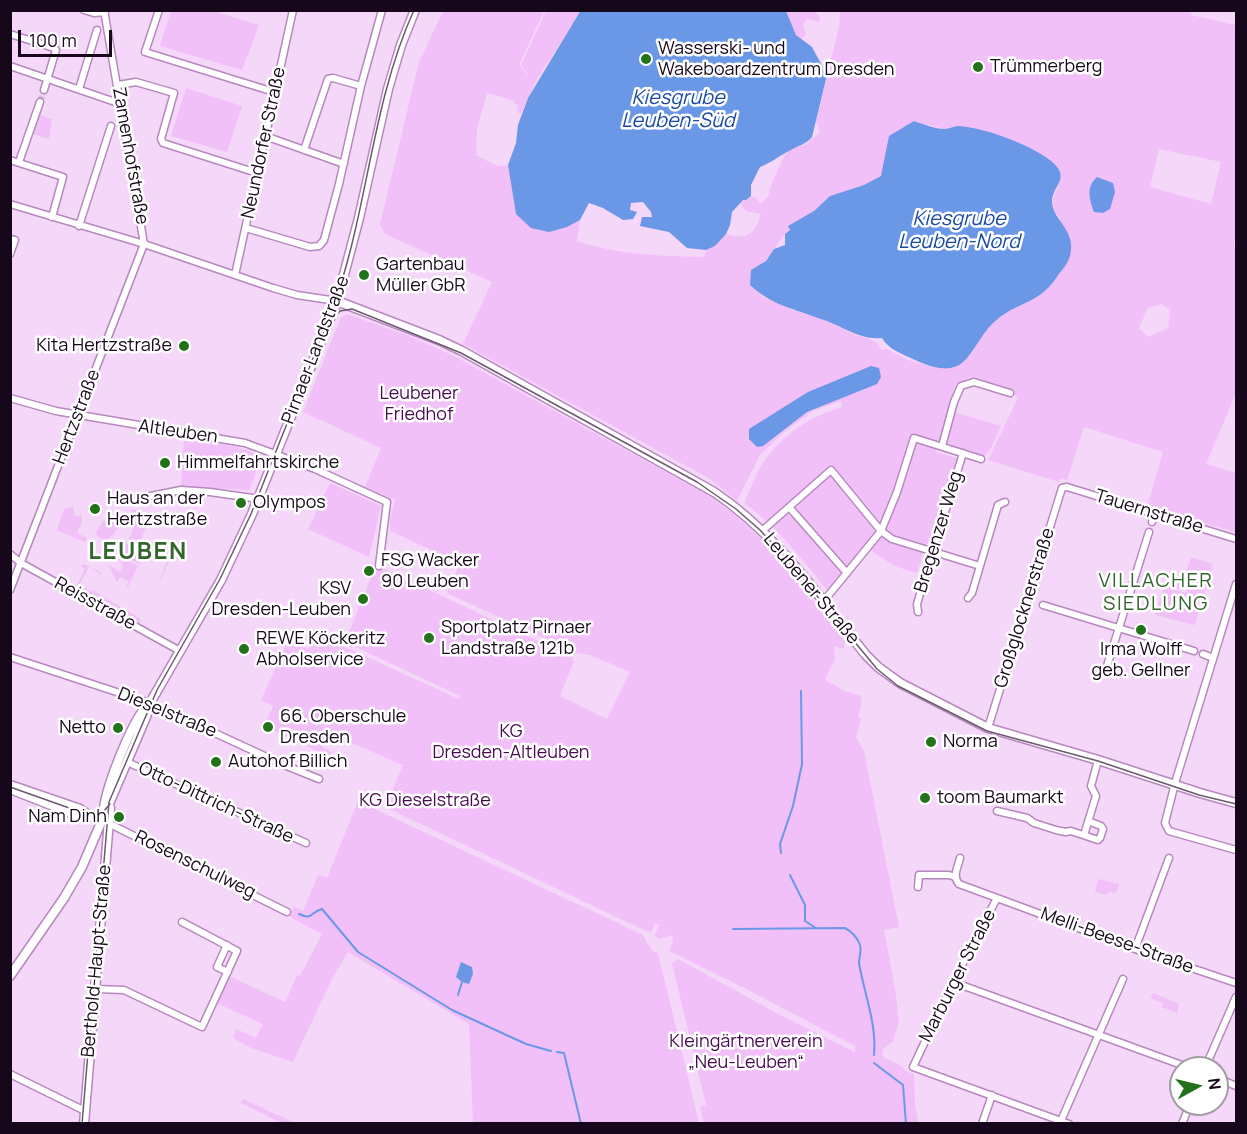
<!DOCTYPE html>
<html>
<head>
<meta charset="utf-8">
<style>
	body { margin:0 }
	#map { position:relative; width:1247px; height:1134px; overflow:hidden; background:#f5d7fa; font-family:Manrope,sans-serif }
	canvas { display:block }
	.frame { position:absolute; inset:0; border:12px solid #17071a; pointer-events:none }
	.north { position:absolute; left:1169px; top:1056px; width:60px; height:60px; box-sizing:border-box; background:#fff; border:2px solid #a29ca3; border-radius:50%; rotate:82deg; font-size:16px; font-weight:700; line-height:24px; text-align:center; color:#17071a }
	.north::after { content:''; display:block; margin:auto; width:21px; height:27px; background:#22721a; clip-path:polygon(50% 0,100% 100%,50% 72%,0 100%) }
	.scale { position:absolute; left:18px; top:30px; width:94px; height:27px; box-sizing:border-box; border:3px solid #17071a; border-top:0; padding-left:8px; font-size:18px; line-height:21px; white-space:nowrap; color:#17071a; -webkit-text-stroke:4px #fff; paint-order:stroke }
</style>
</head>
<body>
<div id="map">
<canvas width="1247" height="1134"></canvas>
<div class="frame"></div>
<div class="north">N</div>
<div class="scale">100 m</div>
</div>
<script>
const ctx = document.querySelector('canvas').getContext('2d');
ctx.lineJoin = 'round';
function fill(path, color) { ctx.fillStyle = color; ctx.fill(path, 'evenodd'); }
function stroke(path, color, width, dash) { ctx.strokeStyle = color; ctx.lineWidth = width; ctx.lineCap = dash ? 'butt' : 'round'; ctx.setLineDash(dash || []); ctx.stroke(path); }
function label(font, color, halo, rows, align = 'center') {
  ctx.font = font + ' Manrope,sans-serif'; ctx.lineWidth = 5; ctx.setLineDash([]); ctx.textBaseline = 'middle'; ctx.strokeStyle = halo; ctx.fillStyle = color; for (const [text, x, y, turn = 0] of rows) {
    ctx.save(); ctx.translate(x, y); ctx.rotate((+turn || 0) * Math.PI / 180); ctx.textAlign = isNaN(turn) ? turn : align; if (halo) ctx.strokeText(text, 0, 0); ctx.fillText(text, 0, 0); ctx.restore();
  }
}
const green = new Path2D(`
	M1192 10 1191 15 1236 25V232L1234 247 1236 250V393L1206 464 1236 473 1235 532 1147 507 1163 452 1084 427 1067 480 1060 478 1059 482 988 460 1018 398 1009 389 971 377 956 384 936 452 957 458 931 544H926L917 573 894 566 869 549 832 596C805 563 779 528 744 503 751 489 756 472 765 460 784 434 811 416 842 407L841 401 813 411 784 432 760 455 737 501 710 479 463 344 492 282 385 234 380 224 419 62 443 11H544L519 65 531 79 521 65 546 11H581L536 81 521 114 517 112 518 105 514 104 515 101 487 93 477 129 476 155 497 166 508 165 516 214 567 227 580 220 577 241C619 255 660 256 704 257L706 250 715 246 726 234C747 240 754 235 761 214L746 211 740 203 751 196 756 198 761 204 770 194 769 190 784 156 789 150 806 144 819 133V127L816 122 839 27 840 11ZM914 121 944 129 957 126 1059 185C1052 198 1049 206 1060 218L1047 290 1000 316 982 335 970 356 944 369 908 360 887 349 881 350 878 344 870 339 853 334 823 319 792 310 763 297 750 285 752 270C756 267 761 265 765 261 775 252 778 238 790 230L789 226 814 211 830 196 864 185 881 176ZM1159 149 1221 162 1211 204 1150 187ZM1161 304 1170 309 1168 328 1148 337 1139 328 1148 308Z
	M171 11H213L259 25 242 70 160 46Z
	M786 11H815L820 17 819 22 807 19 803 24 806 34 802 39 796 35Z
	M186 88 242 106 227 152 171 136Z
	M40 115 52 119 49 139 33 134Z
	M347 314 409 336 454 356 706 494 735 515 772 549 845 641 844 649 834 646 835 658 825 680 845 691 861 696 860 701 862 702 858 717 861 719 856 737 864 751 899 927 884 930 895 989 899 1022 893 1041 883 1049 882 1056 903 1067 905 1071 914 1074 915 1104 918 1123H704L700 1107 706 1105 672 963 678 959 784 1017 855 1052V1046L748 990 669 951 673 942 672 935 659 939 655 935 659 925 655 923 652 931 648 932 385 807 403 765 340 738 336 744 326 740 322 747 332 752 330 757 264 726 273 706 261 700 288 640 308 649 316 634 459 699 460 696 345 642 376 565 572 657 574 661 560 696 607 719 630 672 590 655 576 653 447 593 460 563 390 531V520L395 500 365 487 381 448 303 412 341 317Z
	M954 412 1001 426 990 450 984 456 948 444 946 440Z
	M184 437 233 446 255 453 253 459 258 462 259 465 249 490 181 487Z
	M330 483 381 506 369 557 308 529Z
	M73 507 75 516 82 515V521L77 533 87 538 85 542 57 530 64 509Z
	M133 509 141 512 140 522 147 526 141 539 172 554 161 580 160 579 168 559 146 549 139 564 128 558 119 561 121 556 114 553 111 555 113 548 123 552 127 543 131 547 134 544 133 541H128L138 517 129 512Z
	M118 514 121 515C120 525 115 537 105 540L98 537 96 533 102 522Z
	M1191 557 1213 564 1195 625 1155 615 1168 575 1182 579 1179 589 1172 587 1171 589 1186 593 1190 578 1185 576Z
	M127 560 138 566 128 587H126L129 582 120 577 117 582 115 580 116 579 107 564 120 572 123 565 120 563Z
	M84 564 102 573 99 579 101 574 89 567 79 585 91 592 92 590 141 619 139 623 71 585 72 583 77 585 85 569 81 566Z
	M358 801 643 935 652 951 658 953 699 1123H473L469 1024 348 952 331 981 293 1062 251 1048 233 1038 236 1029 256 1038 263 1024 216 1003 229 976 285 1002 297 975 300 976 322 934 290 917 294 907 303 911 318 875 327 878Z
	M1098 879 1119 884 1116 893 1109 892 1107 895 1095 892Z
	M1153 993 1179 1004 1177 1013 1162 1007 1163 1003 1150 998Z
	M243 1099 295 1123H281L241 1103Z`);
const water = new Path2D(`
	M581 10 786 11 796 35 812 47 827 75 812 137C805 145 799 145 791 150 780 155 771 163 760 167L751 185V196L746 200H743L732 212 730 225 726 234 715 246 706 250 687 248 669 232 640 226 642 217H652L651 212 643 202 631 203 630 210 637 212 633 219 623 220 603 208 589 203 580 220 567 227 549 232 531 228 516 214 508 165 516 143 518 125 528 98Z
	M914 121C923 124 935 129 945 129 949 129 954 126 958 126 983 127 1032 145 1051 161 1072 178 1052 186 1052 201 1052 220 1077 230 1070 256 1068 263 1063 269 1058 275 1055 280 1051 285 1047 289 1034 302 1014 306 1000 317 966 343 974 387 915 360 903 354 889 350 882 338 858 340 843 326 821 319 794 309 771 305 750 285L751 270 766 261 774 249 785 245V234L790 230 788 226 814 211 830 196 864 185 881 176 889 136Z
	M1097 177 1113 183 1115 192 1110 209 1103 213 1094 212C1089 198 1086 187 1097 177Z
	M871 366 879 368 881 377 877 384 807 412 763 446 757 447 749 439V429L808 392Z
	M461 962 472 967 473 974 469 984 462 982 456 977Z`);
const stream = new Path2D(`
	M781 853 780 844 793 806 802 764 801 691
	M790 875 805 905V921L816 928
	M299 914C313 921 310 912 322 909L358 952 452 1010 526 1044 551 1051
	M733 929 845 928C851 931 858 938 860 945 862 950 859 957 859 963 864 993 877 1024 874 1055
	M458 995 462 982
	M557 1052 564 1053 581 1124
	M874 1063 903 1085 906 1124`);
const streetTunnel = new Path2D(`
	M40 102 44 90`);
const street = new Path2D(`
	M84 10 94 13 105 12
	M159 10 145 52 274 92
	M10 34 54 48 56 50 44 90
	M10 66 121 104
	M118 85 136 82 174 93 161 139 163 143 257 173
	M79 89 97 30
	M265 136 344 164
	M304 150 328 79 333 78 361 86
	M10 160 63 177 52 217
	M19 162 40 102
	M10 204 144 244 273 288 297 295 337 301
	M79 226 111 126
	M246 228 310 247 319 246 324 240 339 184 361 86 382 10
	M10 239 15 240 10 254
	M235 275 293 10
	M10 398 56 411 245 443 315 469 387 502 379 566
	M942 446 954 402 961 386 974 382 1010 393
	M146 497 181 490 210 492 259 499
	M789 507 847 573
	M1152 522 1154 514
	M763 530 831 470 881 531 892 539 980 566
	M10 554 21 563 180 651
	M1236 584 1175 783 1165 823 1169 831 1236 850
	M10 590 144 244 104 10
	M968 598 972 593 998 505 1005 502
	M823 602 881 531 897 492 914 438 981 459
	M1043 605 1194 651
	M918 612 917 604 963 453
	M1203 654 1213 658
	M10 657 150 703 284 765 319 779
	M1107 666 1149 532
	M988 728 1062 488 1067 487 1236 539
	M127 762 306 843
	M997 811 1027 818 1034 823 1056 830 1066 832 1071 831 1098 840 1100 838 1103 829 1101 826 1088 821
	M108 823 287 912
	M1084 835 1096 796 1091 786 1098 760
	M960 858C958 867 952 876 959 884L997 898 953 982 913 1067 1069 1124
	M918 887 919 875H949L955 877
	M997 898 1135 949 1236 983
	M227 945 217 967 228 972
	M1135 949 1169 858
	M953 982 1190 1068
	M95 989 124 990 202 1027 237 951 182 922
	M1205 1068 1236 997
	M10 1074 85 1111
	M1217 1078 1236 1086
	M1060 1123 1123 979
	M982 1124 992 1095
	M1182 1124 1190 1104`);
const secondary = new Path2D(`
	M337 301 439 340 462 351 714 492C777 534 819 597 866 655L878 667 900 683 988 728 1098 760 1200 793 1236 803
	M10 785 80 809 90 816 102 820
	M15 791 79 816H90
	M104 808C107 786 133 716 150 703
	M10 976 64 898 82 867 146 717 150 703 221 580 252 514 337 301 359 218 388 89 401 45 415 10
	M84 1124 110 808`);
const tram = new Path2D(`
	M331 321 340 311 352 309 461 353 697 482 736 509 760 530 785 557 877 669 898 686 987 731 1098 761 1199 795 1236 804
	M10 787 89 815 103 812 110 804
	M82 1124 109 802 157 690 220 579 251 514 331 313C368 215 370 107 414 10`);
const markers = [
	[646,59,6,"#22721a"],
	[978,67,6,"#22721a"],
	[364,275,6,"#22721a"],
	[184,346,6,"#22721a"],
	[165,463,6,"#22721a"],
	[241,503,6,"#22721a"],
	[95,509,6,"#22721a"],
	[369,571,6,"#22721a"],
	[363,599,6,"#22721a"],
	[1141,630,6,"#22721a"],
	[429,638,6,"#22721a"],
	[244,649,6,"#22721a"],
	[268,727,6,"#22721a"],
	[118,728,6,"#22721a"],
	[931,742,6,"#22721a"],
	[216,762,6,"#22721a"],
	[925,798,6,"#22721a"],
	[119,817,6,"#22721a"]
];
const poiNames = [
	["Wasserski- und",658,49],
	["Wakeboardzentrum Dresden",658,70],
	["Trümmerberg",990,67],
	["Gartenbau",376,265],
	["Müller GbR",376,286],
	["Kita Hertzstraße",172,346,"right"],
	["Himmelfahrtskirche",177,463],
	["Haus an der",107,499],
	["Hertzstraße",107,520],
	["Olympos",253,503],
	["FSG Wacker",381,561],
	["90 Leuben",381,582],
	["KSV",351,589,"right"],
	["Dresden-Leuben",351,610,"right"],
	["Sportplatz Pirnaer",441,628],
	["Landstraße 121b",441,649],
	["REWE Köckeritz",256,639],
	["Abholservice",256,660],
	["Irma Wolff",1141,650,"center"],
	["geb. Gellner",1141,671,"center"],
	["66. Oberschule",280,717],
	["Dresden",280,738],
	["Netto",106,728,"right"],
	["Norma",943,742],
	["Autohof Billich",228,762],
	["toom Baumarkt",937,798],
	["Nam Dinh",107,817,"right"]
];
const streetNames = [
	["Neundorfer Straße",264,143,-78],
	["Zamenhofstraße",130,156,80],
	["Pirnaer Landstraße",316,350,-69],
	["Hertzstraße",77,417,-69],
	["Altleuben",178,432,8],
	["Tauernstraße",1149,512,17],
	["Bregenzer Weg",939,532,-73],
	["Leubener Straße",811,589,50],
	["Reisstraße",95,604,29],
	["Großglocknerstraße",1025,608,-73],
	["Dieselstraße",167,713,22],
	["Otto-Dittrich-Straße",216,803,25],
	["Rosenschulweg",195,865,26],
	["Melli-Beese-Straße",1117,941,20],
	["Berthold-Haupt-Straße",97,961,-85],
	["Marburger Straße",958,976,-63]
];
const parkNames = [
	["Leubener",419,394],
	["Friedhof",419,415],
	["KG",511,732],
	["Dresden-Altleuben",511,753],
	["KG Dieselstraße",425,801],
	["Kleingärtnerverein",746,1042],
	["„Neu-Leuben“",746,1063]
];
const waterNames = [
	["Kiesgrube",678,98],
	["Leuben-Süd",678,121],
	["Kiesgrube",959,219],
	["Leuben-Nord",959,242]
];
const neighbourhoodNames = [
	["VILLACHER",1156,581],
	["SIEDLUNG",1156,604]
];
const districtNames = [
	["LEUBEN",138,552]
];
fill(green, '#f1c0f8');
fill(water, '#6b97e7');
stroke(stream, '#6b97e7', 2);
stroke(streetTunnel, '#d4b8d8', 6, [6, 3]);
stroke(street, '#b688be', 9);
stroke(secondary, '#b688be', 11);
stroke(street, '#fff', 6);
stroke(secondary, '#fff', 8);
stroke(tram, '#6d5871', 1.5);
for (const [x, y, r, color] of markers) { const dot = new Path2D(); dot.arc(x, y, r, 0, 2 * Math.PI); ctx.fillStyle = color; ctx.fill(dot); stroke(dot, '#fff', 2); }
label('18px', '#17071a', '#fff', poiNames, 'left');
label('18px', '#17071a', '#fff', streetNames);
label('18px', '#480a51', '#fff', parkNames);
label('italic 20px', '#1949a5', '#fff', waterNames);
ctx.letterSpacing = '1.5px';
label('20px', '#33652e', '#fff', neighbourhoodNames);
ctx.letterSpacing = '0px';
ctx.letterSpacing = '1.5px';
label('bold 24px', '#33652e', '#fff', districtNames);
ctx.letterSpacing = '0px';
</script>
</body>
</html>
